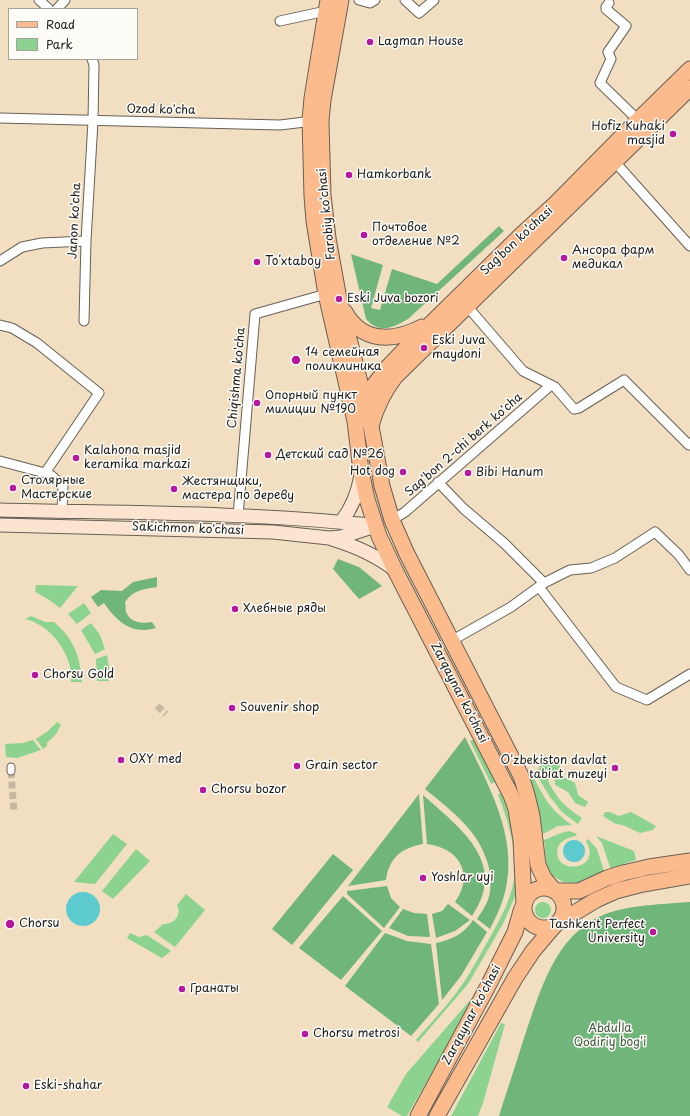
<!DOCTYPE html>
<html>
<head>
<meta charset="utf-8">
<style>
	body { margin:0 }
	#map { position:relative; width:690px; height:1116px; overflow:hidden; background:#f2dfc1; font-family:"Playpen Sans",sans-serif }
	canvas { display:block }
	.legend { position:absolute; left:8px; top:8px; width:130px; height:52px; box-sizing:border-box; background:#fdfcf7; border:1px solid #a3a29f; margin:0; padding:5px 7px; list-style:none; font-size:12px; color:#1c1c1c }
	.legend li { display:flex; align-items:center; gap:8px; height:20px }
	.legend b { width:20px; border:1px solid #a3a29f }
</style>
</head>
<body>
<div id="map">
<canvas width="690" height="1116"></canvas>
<ul class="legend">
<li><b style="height:5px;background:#fbbb8c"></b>Road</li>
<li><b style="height:11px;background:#8bd38e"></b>Park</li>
</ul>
</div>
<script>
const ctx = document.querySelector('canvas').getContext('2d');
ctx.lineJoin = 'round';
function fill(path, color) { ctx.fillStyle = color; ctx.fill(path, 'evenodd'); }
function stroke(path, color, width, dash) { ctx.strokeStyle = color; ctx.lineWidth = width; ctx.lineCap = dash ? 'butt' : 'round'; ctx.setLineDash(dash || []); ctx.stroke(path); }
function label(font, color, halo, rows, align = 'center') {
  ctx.font = font + ' "Playpen Sans",sans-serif'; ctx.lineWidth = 3; ctx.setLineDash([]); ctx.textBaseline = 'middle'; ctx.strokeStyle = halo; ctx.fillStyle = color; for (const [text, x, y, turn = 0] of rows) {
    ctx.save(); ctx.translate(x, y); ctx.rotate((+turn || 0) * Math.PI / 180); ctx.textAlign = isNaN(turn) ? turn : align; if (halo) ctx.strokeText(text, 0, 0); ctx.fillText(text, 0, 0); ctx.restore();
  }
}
const green = new Path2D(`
	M36 585 78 586 60 608 48 599 35 592Z
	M84 603 91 613 77 624 68 614Z
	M31 616 45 622H54C74 639 80 656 82 682H71C71 677 71 672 70 667 65 645 47 624 25 619Z
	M91 623 100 635 105 649 95 654 81 630Z
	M107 655 109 668V681H97L96 659Z
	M57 722 61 725 56 734 47 743V746L43 749 36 739 48 731Z
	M475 739 496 782 491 784 470 741Z
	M33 740 41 750 17 758 6 757 5 744 23 743Z
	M545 755 560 766 558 774 575 783 578 795 588 802 585 807 575 803 568 792 555 785V781L550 777 548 781C558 800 564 806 582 818L578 824 562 812 550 797 536 774Z
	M531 773C544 797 549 809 572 825L558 826 543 834 539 813 529 775Z
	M502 792 514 825 518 883 516 894 503 924 468 984 418 1042 416 1040C433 1020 452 1001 466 979 474 966 481 953 489 939 502 916 515 893 515 866 514 841 507 817 498 795Z
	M605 812H610L619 816 631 812 656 826 653 830 640 833 625 826 614 823 603 816Z
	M569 831 577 834 576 836C569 837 561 840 558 847 550 876 604 872 586 841L588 839 597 849 604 871 578 883 563 882 558 879 552 875 547 869 544 840 561 833Z
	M113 834 127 844 95 884 74 882Z
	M596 836 634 851 636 860 626 863 611 870 602 843Z
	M136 849 150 861 113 899 102 891Z
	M186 894 205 910 175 947 154 932 163 924C174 924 182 916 177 905Z
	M535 910a8 8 0 1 1 16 0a8 8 0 1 1-16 0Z
	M130 933 139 937 147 935 171 951 162 958 127 938Z
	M472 998 474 999 465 1015 407 1116H402L387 1107 406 1074Z
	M501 1023 505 1024 483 1103 478 1116H451Z`);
const forest = new Path2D(`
	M499 226 504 231 408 319C393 328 379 334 366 319L351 254 383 265 371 308 380 310 392 269 437 284Z
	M338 559 359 567 382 586 359 599 333 569Z
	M157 577V587C144 589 133 590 125 602 126 605 125 609 126 612 130 623 143 624 152 622L156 628C132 635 117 622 104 603L98 607 91 597 101 590 122 591 133 582Z
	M465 737C488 784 519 838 505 892 502 905 496 917 490 929L477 919C481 913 485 907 488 900 492 888 491 875 488 864 478 829 451 811 425 789Z
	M419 794 423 844C401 848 389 858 386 880L348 886Z
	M423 795C460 828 509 863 472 916L455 902C475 874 459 848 427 844Z
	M333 854 353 870 292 945 272 929Z
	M387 886 391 898 400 907 384 928 347 894V891Z
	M343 896 382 931 341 980 299 948Z
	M690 902V1116H499C507 1090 516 1064 524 1038 540 992 554 936 603 915 626 905 665 904 690 902Z
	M448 904 470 920 455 931 436 938 432 914 442 911Z
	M403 909 414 913 427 914 430 937 408 936 389 928Z
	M473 920 487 932 461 976 442 1000 436 943C451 940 464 934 473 920Z
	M385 933 407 941 431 944 439 1004 411 1036 345 986Z`);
const water = new Path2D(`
	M563 851a11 11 0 1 1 22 0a11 11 0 1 1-22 0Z
	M66 909a17 17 0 1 1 34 0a17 17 0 1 1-34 0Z`);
const pedestrianTunnel = new Path2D(`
	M157 706 166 714
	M11 771 14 813`);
const pedestrian = new Path2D(`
	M11 767V771`);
const minor = new Path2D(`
	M39 0 49 9
	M359 0 370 3 375 0
	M405 0 419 13 434 0
	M609 3 606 7V9L626 26 608 52 611 59 600 83 638 120
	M57 9 65 0
	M280 21 326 11
	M0 118 280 125 313 121
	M615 162 690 246
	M0 261 22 247 42 243 86 241
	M467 306 523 371 555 387 574 409 579 408 624 380 689 445 690 443
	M84 321 86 241 93 121 94 65 92 59
	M0 325 12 328 37 343 99 393 45 473
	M0 461 45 473 52 476 63 486 62 512
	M438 482 464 509 504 543 544 583
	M238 516 255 314 326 294
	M392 520 405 512 551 385
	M539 587 616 687 647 700 690 674
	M451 641 511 607 544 583 570 570 591 568 615 558 655 532 679 555 690 570`);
const secondary = new Path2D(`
	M0 510C123 513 247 512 370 525
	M341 522C352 508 358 493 361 475
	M0 525 273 532 329 538 341 537 375 526
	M332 539C355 546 376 555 395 570`);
const primary = new Path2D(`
	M328 0 312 98 310 120 312 196 314 221 326 294 355 421 361 471 367 499 379 536 395 570 511 795 516 809 521 840 524 904 521 911 515 932 488 986 418 1116
	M341 0 323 100 321 121 323 195 328 238 339 299 371 426 382 486 392 520 406 552 521 776 527 795 532 816 538 865 544 878 555 891H579L607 878 623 873 649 867 690 861
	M345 312C362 343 393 342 422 327
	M362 406 371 389 387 368 409 345 521 235 556 203 638 120 690 69
	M371 426C376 407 383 393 395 377L690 88
	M524 908a20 20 0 1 1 40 0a20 20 0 1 1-40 0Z
	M437 1116 515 978 533 951 556 924 596 900 616 891 643 884 690 876`);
const markers = [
	[370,42,4,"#b5179e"],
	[673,134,4,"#b5179e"],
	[349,175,4,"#b5179e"],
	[364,235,4,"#b5179e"],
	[564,258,4,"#b5179e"],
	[257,262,4,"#b5179e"],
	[339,299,4,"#b5179e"],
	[424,348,4,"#b5179e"],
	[296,360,5,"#b5179e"],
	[257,403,4,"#b5179e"],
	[268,455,4,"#b5179e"],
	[76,458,4,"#b5179e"],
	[403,472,4,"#b5179e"],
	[468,473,4,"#b5179e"],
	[13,488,4,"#b5179e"],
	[174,489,4,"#b5179e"],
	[235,609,4,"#b5179e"],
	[35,675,4,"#b5179e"],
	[232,708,4,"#b5179e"],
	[121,760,4,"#b5179e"],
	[297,766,4,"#b5179e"],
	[615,768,4,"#b5179e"],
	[203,790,4,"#b5179e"],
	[423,878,4,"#b5179e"],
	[10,924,5,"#b5179e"],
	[653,932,4,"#b5179e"],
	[182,989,4,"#b5179e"],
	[305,1034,4,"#b5179e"],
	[26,1086,4,"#b5179e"]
];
const poiNames = [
	["Lagman House",378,42],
	["Hofiz Kuhaki",665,127,"right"],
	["masjid",665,141,"right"],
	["Hamkorbank",357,175],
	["Почтовое",372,228],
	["отделение №2",372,242],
	["Ансора фарм",572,251],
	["медикал",572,265],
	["Toʻxtaboy",265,262],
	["Eski Juva bozori",347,299],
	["Eski Juva",432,341],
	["maydoni",432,355],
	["14 семейная",305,353],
	["поликлиника",305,367],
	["Опорный пункт",265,396],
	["милиции №190",265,410],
	["Kalahona masjid",84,451],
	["keramika markazi",84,465],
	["Детский сад №26",276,455],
	["Hot dog",395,472,"right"],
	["Bibi Hanum",476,473],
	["Столярные",21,481],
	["Мастерские",21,495],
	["Жестянщики,",182,482],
	["мастера по дереву",182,496],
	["Хлебные ряды",243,609],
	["Chorsu Gold",43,675],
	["Souvenir shop",240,708],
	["OXY med",129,760],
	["O'zbekiston davlat",607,761,"right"],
	["tabiat muzeyi",607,775,"right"],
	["Grain sector",305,766],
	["Chorsu bozor",211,790],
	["Yoshlar uyi",431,878],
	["Chorsu",19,924],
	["Tashkent Perfect",645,925,"right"],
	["University",645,939,"right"],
	["Гранаты",190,989],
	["Chorsu metrosi",313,1034],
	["Eski-shahar",34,1086]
];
const streetNames = [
	["Ozod ko'cha",161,110,1],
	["Farobiy ko'chasi",327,214,-96],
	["Janon ko'cha",75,221,-87],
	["Sag’bon ko’chasi",517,241,-43],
	["Chiqishma ko'cha",237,378,-85],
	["Sag'bon 2-chi berk ko'cha",464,445,-41],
	["Sakichmon ko'chasi",188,529,2],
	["Zarqaynar ko'chasi",459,693,63],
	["Zarqaynar ko'chasi",472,1015,-62]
];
const parkNames = [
	["Abdulla",610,1029],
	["Qodiriy bog'i",610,1043]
];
fill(green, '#8bd38e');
fill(forest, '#70b579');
fill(water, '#5dcad0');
stroke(pedestrianTunnel, '#c7b8a0', 7, [7, 3.5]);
stroke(pedestrian, '#676056', 9);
stroke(minor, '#676056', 11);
stroke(secondary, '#676056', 15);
stroke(primary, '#676056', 17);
stroke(pedestrian, '#fff', 7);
stroke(minor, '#fff', 9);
stroke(secondary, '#fde4d1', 13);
stroke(primary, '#fbbb8c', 15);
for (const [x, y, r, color] of markers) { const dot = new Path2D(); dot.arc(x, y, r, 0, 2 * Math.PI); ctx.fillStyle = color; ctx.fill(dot); stroke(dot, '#fdfcf7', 1.5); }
label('12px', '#1c1c1c', '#fdfcf7', poiNames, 'left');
label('12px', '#1c1c1c', '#fdfcf7', streetNames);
label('12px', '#435c44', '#fdfcf7', parkNames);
</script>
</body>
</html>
